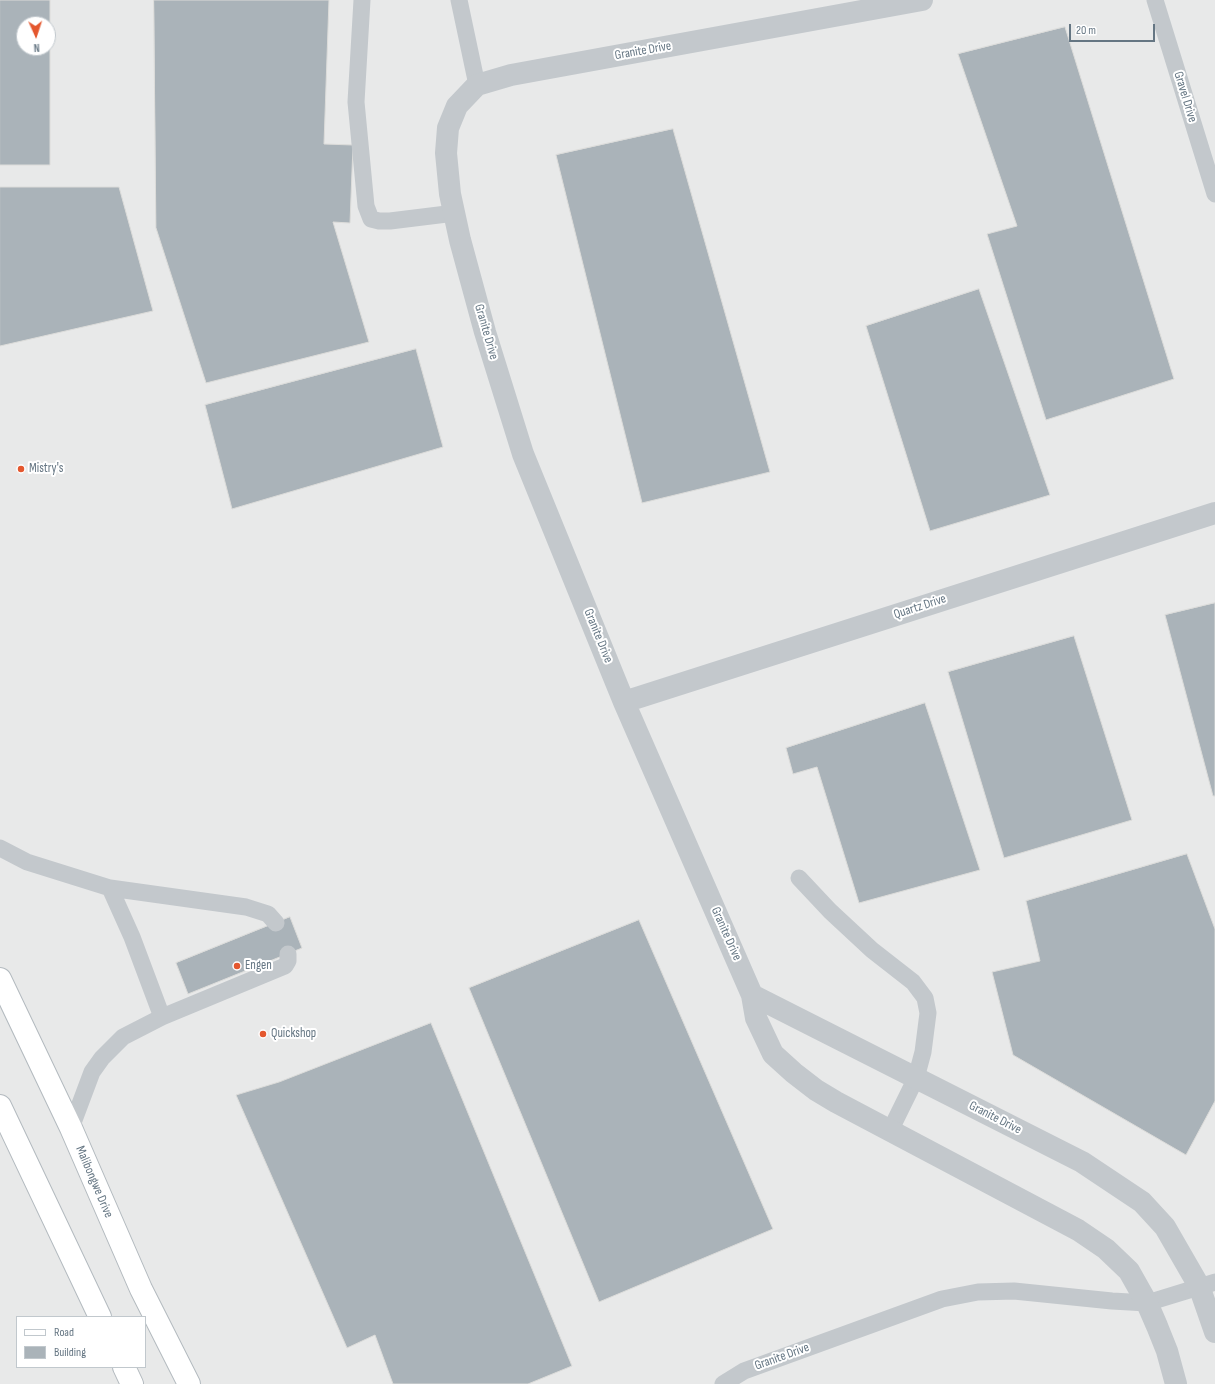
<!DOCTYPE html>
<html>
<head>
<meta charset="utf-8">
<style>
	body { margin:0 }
	#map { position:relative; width:1215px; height:1384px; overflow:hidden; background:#fafaf8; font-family:"Sofia Sans Condensed",sans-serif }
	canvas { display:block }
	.legend { position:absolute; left:16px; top:1316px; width:130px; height:52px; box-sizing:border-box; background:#fff; border:1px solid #c1c8cd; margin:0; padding:5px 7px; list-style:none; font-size:12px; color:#657683 }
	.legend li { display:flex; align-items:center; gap:8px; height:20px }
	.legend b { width:20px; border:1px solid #c1c8cd }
	.north { position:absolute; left:16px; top:16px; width:40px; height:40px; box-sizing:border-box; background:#fff; border:1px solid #c1c8cd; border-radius:50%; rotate:177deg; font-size:11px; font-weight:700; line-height:16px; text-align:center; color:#657683 }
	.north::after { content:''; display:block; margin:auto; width:14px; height:18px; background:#e4572e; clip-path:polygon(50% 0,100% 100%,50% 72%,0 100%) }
	.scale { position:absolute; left:1069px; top:24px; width:86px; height:18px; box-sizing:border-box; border:2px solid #657683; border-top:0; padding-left:5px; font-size:12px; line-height:14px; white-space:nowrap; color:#657683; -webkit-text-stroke:3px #fff; paint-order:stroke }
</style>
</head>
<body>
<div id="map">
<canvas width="1215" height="1384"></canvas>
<ul class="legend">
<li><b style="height:5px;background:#fff"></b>Road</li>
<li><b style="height:11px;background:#aab3b9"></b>Building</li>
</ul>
<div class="north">N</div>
<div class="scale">20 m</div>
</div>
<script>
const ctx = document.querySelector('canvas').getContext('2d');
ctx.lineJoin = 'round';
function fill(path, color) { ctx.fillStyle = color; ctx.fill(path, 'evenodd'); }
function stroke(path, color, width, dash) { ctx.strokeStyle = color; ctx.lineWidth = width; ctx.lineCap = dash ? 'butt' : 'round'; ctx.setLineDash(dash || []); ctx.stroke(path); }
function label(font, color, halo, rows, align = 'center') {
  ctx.font = font + ' "Sofia Sans Condensed",sans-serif'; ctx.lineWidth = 4; ctx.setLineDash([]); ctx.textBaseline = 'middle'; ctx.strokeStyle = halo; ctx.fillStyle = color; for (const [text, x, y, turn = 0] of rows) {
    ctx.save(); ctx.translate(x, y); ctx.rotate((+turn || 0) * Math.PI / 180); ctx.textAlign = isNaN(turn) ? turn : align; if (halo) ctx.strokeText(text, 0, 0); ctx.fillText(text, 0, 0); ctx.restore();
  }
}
const built = new Path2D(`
	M0 0H1215V1384H0ZM24 24H48V48H24ZM17 1317H145V1367H17Z`);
const building = new Path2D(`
	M0 0H50V165H0ZM24 24H48V48H24Z
	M154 0H329L324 144 353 145 350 223 333 222 369 342 206 383 156 228Z
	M1065 27 1174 379 1046 420 987 234 1017 226 958 54Z
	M673 129 770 472 642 503 556 155Z
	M0 187H119L153 311 0 346Z
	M979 289 1050 495 930 531 866 326Z
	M416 349 443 447 232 509 205 405Z
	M1215 603V796H1213L1165 615Z
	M1074 636 1132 820 1004 858 948 672Z
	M925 703 980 870 859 903 817 767 793 774 786 748Z
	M1187 854 1215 929V1101L1186 1155 1013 1055 992 972 1040 961 1026 901Z
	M290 917 302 948 188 994 176 963Z
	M639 920 773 1229 599 1302 469 988Z
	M431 1023 572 1366 528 1384H393L375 1335 347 1348 236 1095 279 1082Z`);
const lane = new Path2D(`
	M362 0 356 102 366 206 371 219 379 221H390L455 213
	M459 0 477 85
	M1155 0 1215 194
	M0 848 27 862 110 888 132 937 162 1017 123 1037 102 1058 92 1072 71 1128
	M799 878 830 911 872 950 913 982 925 998 928 1013 923 1052 916 1078 890 1131
	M110 888 246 907 268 914 276 923
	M162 1017 285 966 288 961V954
	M723 1384 744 1371 942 1299 978 1292 1014 1291 1112 1301 1147 1303 1215 1282`);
const street = new Path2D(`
	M922 0 511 75 477 85 457 106 448 128 446 153 450 194 460 240 485 332 523 454 624 702 752 995 756 1018 773 1054 794 1073 816 1090 836 1102 1078 1230 1106 1249 1129 1271 1147 1303 1157 1326 1167 1351 1176 1384
	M624 702 1215 513
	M752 995 1082 1162 1142 1202 1165 1227 1199 1286 1215 1332`);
const secondary = new Path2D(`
	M0 979 71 1128 141 1289 189 1384
	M0 1106 100 1317
	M124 1367 132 1384`);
const markers = [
	[21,469,4,"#e4572e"],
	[237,966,4,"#e4572e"],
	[263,1034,4,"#e4572e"]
];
const streetNames = [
	["Granite Drive",643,51,-10],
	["Gravel Drive",1185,97,73],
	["Granite Drive",486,332,74],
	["Quartz Drive",920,607,-18],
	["Granite Drive",598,636,68],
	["Granite Drive",726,934,66],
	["Granite Drive",995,1118,27],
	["Malibongwe Drive",94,1182,67],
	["Granite Drive",782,1357,-20]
];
const poiNames = [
	["Mistry's",29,469],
	["Engen",245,966],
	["Quickshop",271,1034]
];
fill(built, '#e8e9e9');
fill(building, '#aab3b9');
stroke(building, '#dcdcda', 1);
stroke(secondary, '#b3babf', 24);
stroke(lane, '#c3c8cc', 17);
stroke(street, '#c3c8cc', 22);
stroke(secondary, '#fff', 22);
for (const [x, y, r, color] of markers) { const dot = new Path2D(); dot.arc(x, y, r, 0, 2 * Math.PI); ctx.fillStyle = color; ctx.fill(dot); stroke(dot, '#fff', 1.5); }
label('13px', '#657683', '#fff', streetNames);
label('13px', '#657683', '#fff', poiNames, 'left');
</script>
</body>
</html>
